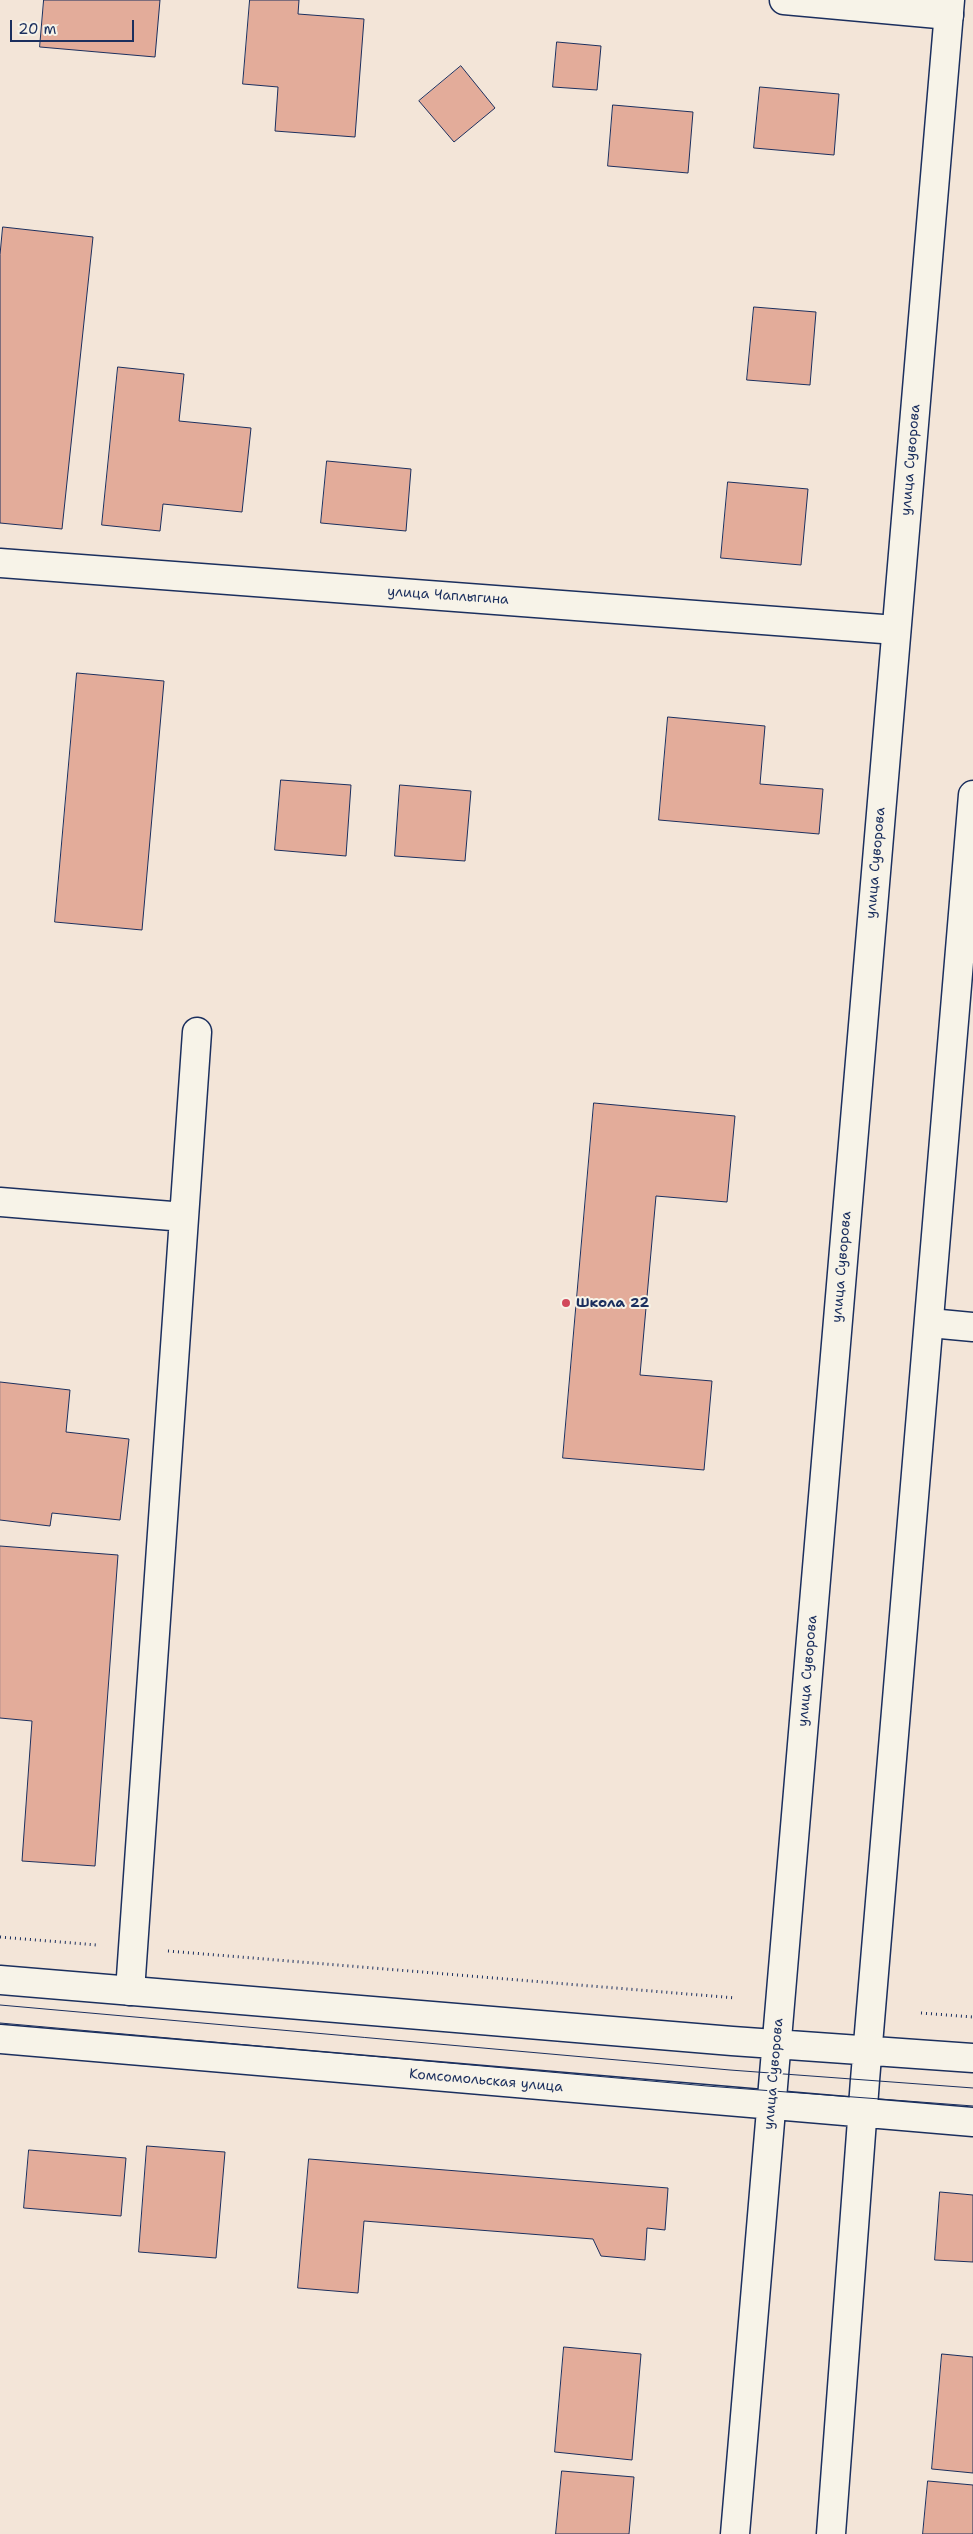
<!DOCTYPE html>
<html>
<head>
<meta charset="utf-8">
<style>
	body { margin:0 }
	#map { position:relative; width:973px; height:2534px; overflow:hidden; background:#f3e5d8; font-family:"Shantell Sans",sans-serif }
	canvas { display:block }
	.scale { position:absolute; left:10px; top:20px; width:124px; height:22px; box-sizing:border-box; border:2px solid #1b2f5e; border-top:0; padding-left:6px; font-size:15px; line-height:18px; white-space:nowrap; color:#1b2f5e; -webkit-text-stroke:4px #f7f3e8; paint-order:stroke }
</style>
</head>
<body>
<div id="map">
<canvas width="973" height="2534"></canvas>
<div class="scale">20 m</div>
</div>
<script>
const ctx = document.querySelector('canvas').getContext('2d');
ctx.lineJoin = 'round';
function fill(path, color) { ctx.fillStyle = color; ctx.fill(path, 'evenodd'); }
function stroke(path, color, width, dash) { ctx.strokeStyle = color; ctx.lineWidth = width; ctx.lineCap = dash ? 'butt' : 'round'; ctx.setLineDash(dash || []); ctx.stroke(path); }
function label(font, color, halo, rows, align = 'center') {
  ctx.font = font + ' "Shantell Sans",sans-serif'; ctx.lineWidth = 4; ctx.setLineDash([]); ctx.textBaseline = 'middle'; ctx.strokeStyle = halo; ctx.fillStyle = color; for (const [text, x, y, turn = 0] of rows) {
    ctx.save(); ctx.translate(x, y); ctx.rotate((+turn || 0) * Math.PI / 180); ctx.textAlign = isNaN(turn) ? turn : align; if (halo) ctx.strokeText(text, 0, 0); ctx.fillText(text, 0, 0); ctx.restore();
  }
}
const building = new Path2D(`
	M44 0H160L155 57 40 47Z
	M250 0H299L298 14 364 19 355 137 275 131 278 87 243 84Z
	M557 42 601 46 597 90 553 87Z
	M461 66 495 108 454 142 419 101Z
	M760 87 839 94 834 155 754 148Z
	M613 105 693 112 688 173 608 166Z
	M3 227 93 237 62 529 0 523V255Z
	M754 307 816 312 810 385 747 380Z
	M118 367 184 374 179 421 251 428 242 512 163 504 160 531 102 525Z
	M327 461 411 469 406 531 321 523Z
	M728 482 808 489 801 565 721 558Z
	M77 673 164 681 142 930 55 922Z
	M668 717 765 726 760 784 823 789 819 834 659 820Z
	M281 780 351 785 346 856 275 850Z
	M400 785 471 791 465 861 395 856Z
	M594 1103 735 1116 727 1202 656 1196 640 1375 712 1381 704 1470 563 1458Z
	M0 1382 70 1390 66 1432 129 1439 120 1520 52 1513 50 1526 0 1520Z
	M0 1546 118 1555 95 1866 22 1861 32 1721 0 1718Z
	M147 2146 225 2152 216 2258 139 2252Z
	M29 2150 126 2158 121 2216 24 2208Z
	M309 2159 668 2188 665 2230 647 2228 645 2260 601 2256 593 2239 364 2221 358 2293 298 2288Z
	M940 2192 973 2195V2262L935 2260Z
	M564 2347 641 2354 632 2460 555 2452Z
	M942 2354 973 2357V2473L932 2469Z
	M562 2471 634 2477 629 2534H556Z
	M928 2481 973 2485V2534H923Z`);
const path = new Path2D(`
	M0 1937 97 1945
	M168 1951 736 1998
	M921 2013 973 2017`);
const minor = new Path2D(`
	M784 0 949 15
	M0 563 896 630
	M0 1202 184 1217
	M930 1323 973 1327
	M130 1991 197 1032`);
const major = new Path2D(`
	M0 1980 732 2041 973 2058
	M0 2039 973 2122
	M735 2534 950 0
	M831 2534 865 2080 973 795`);
const tram = new Path2D(`
	M0 2005 730 2070 973 2088
	M0 2023 707 2086 973 2106`);
const markers = [
	[566,1303,5,"#d1495b"]
];
const streetNames = [
	["улица Суворова",911,460,-85],
	["улица Чаплыгина",448,596,4],
	["улица Суворова",876,863,-85],
	["улица Суворова",842,1267,-85],
	["улица Суворова",808,1671,-85],
	["улица Суворова",774,2074,-85],
	["Комсомольская улица",486,2081,5]
];
const poiNames = [
	["Школа 22",576,1303]
];
fill(building, '#e3ac9a');
stroke(building, '#1b2f5e', 1);
stroke(minor, '#1b2f5e', 31);
stroke(major, '#1b2f5e', 31);
stroke(path, '#1b2f5e', 3, [1, 4]);
stroke(minor, '#f7f3e8', 28);
stroke(major, '#f7f3e8', 28);
stroke(tram, '#1b2f5e', 1);
for (const [x, y, r, color] of markers) { const dot = new Path2D(); dot.arc(x, y, r, 0, 2 * Math.PI); ctx.fillStyle = color; ctx.fill(dot); stroke(dot, '#f7f3e8', 2); }
label('14px', '#1b2f5e', '#f7f3e8', streetNames);
label('bold 14px', '#1b2f5e', '#f7f3e8', poiNames, 'left');
</script>
</body>
</html>
